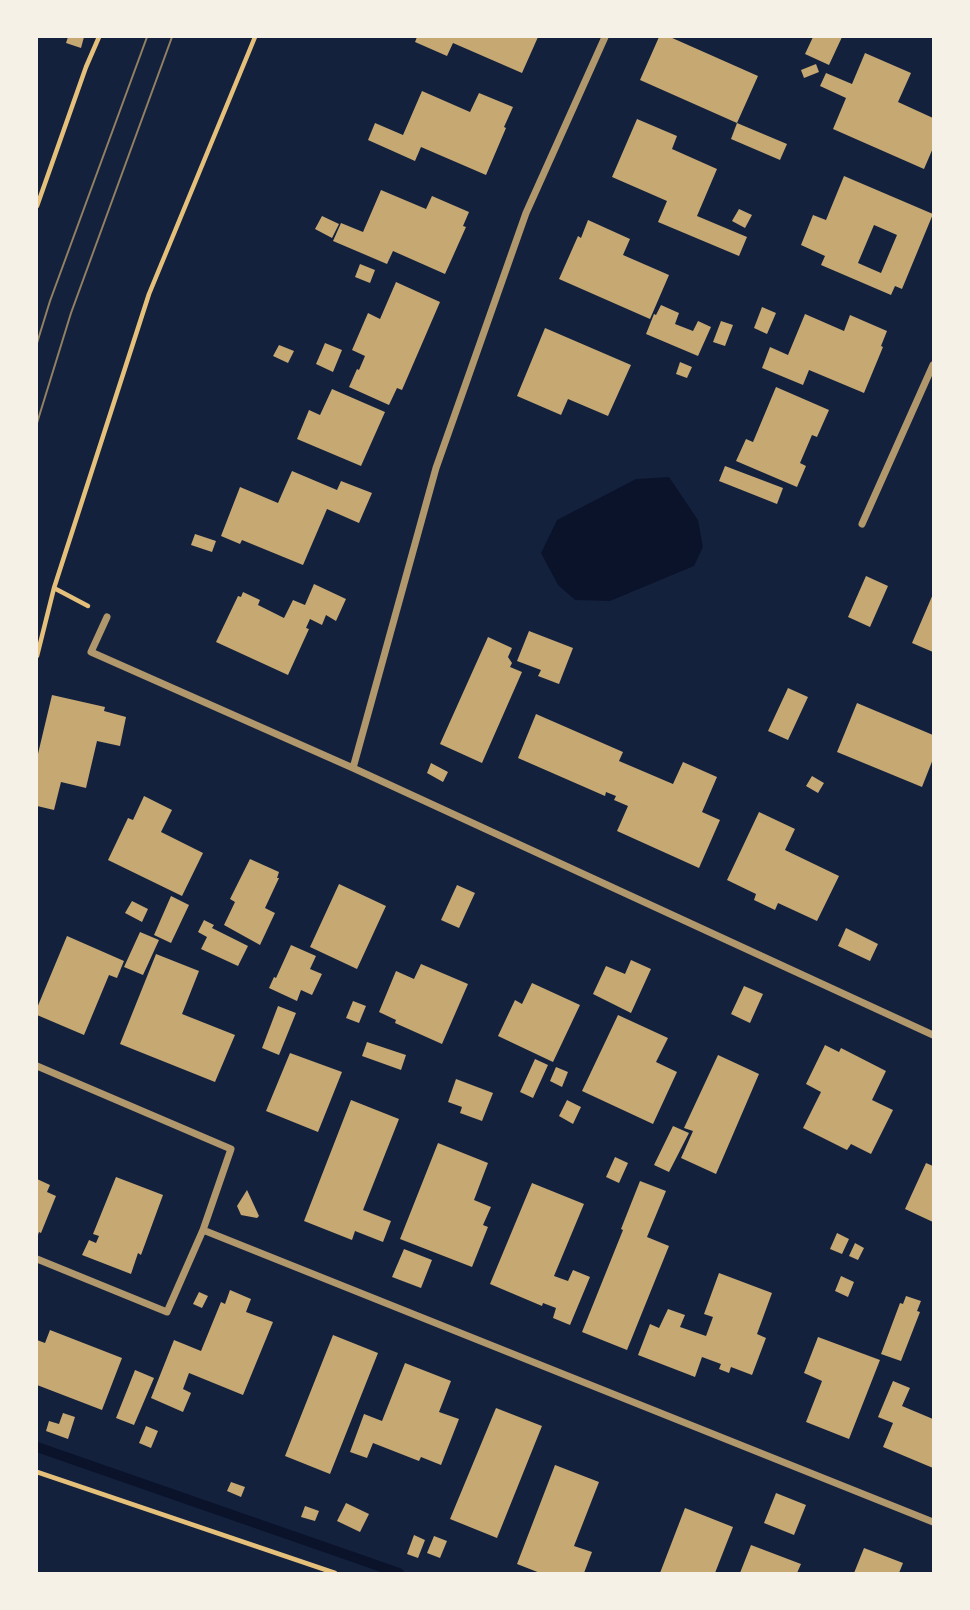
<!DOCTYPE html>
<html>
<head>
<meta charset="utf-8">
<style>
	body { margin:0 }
	#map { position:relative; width:970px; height:1610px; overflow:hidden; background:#14213d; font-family:Literata,serif }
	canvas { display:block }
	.frame { position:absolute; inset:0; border:38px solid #f6f1e7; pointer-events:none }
</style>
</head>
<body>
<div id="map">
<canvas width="970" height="1610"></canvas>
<div class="frame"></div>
</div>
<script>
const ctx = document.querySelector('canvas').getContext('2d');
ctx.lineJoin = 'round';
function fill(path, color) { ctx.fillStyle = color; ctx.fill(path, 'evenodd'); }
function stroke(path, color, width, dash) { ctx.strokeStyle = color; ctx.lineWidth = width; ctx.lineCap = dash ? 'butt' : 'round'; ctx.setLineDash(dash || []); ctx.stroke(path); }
const water = new Path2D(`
	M669 477 698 520 703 547 694 566 610 601 575 600 558 585 541 553 557 520 636 479Z`);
const stream = new Path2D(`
	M37 1447 399 1573`);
const building = new Path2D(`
	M68 37H84L81 48 66 43Z
	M417 37H538L522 73 453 43 447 56 415 42Z
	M659 37H670L758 76 737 123 787 144 780 160 731 139 737 123 640 80Z
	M813 37H842L829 65 805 54Z
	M865 53 911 73 898 102 933 118V148L924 169 833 129 846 98 820 86 826 73 852 84Z
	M816 64 819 72 804 78 801 70Z
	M422 91 470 112 479 93 513 107 504 127 506 128 486 175 421 147 415 161 368 140 375 123 403 135Z
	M637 119 677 136 672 149 717 169 697 216 747 237 739 256 658 222 667 201 612 177Z
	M844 176 933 214 902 289 895 286 891 295 821 265 825 256 801 245 813 215 826 220ZM874 225 897 235 881 273 858 263Z
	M381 190 426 209 432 196 469 212 463 226 466 227 445 274 393 251 387 264 333 241 341 223 363 232Z
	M739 209 752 215 745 228 732 221Z
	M322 216 339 224 332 238 315 229Z
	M588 220 630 239 623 255 669 275 650 319 559 279 578 236 581 238Z
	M360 264 375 270 370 283 355 277Z
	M396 282 440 302 402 390 397 388 389 405 349 387 357 369 359 370 365 356 352 350 368 313 380 319Z
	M661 305 679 313 675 324 693 331 698 321 711 327 698 356 646 334 654 314 656 315Z
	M762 307 776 313 767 334 754 328Z
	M805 314 844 331 850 315 887 331 881 346 883 347 864 393 809 370 803 385 762 368 770 347 788 355Z
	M721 321 733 325 725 346 713 342Z
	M545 328 631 365 608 416 568 399 561 415 517 396Z
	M325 343 342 350 333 372 316 364Z
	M279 345 294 351 288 363 273 356Z
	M680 362 692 367 687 378 676 374Z
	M776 387 829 410 817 437 812 435 800 463 806 466 797 487 736 461 746 439 753 442Z
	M332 389 385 412 361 466 297 439 309 410 320 415Z
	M725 466 783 488 777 504 719 481Z
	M292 471 337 490 341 481 372 493 359 523 327 509 303 565 242 540 240 544 221 536 240 487 278 503Z
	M195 534 216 541 212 552 191 545Z
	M866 576 888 586 870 627 848 617Z
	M314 584 346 599 336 621 326 615 322 625 310 619 306 628 309 629 288 675 216 642 238 596 241 597 243 592 260 600 258 605 284 618 293 600 305 605Z
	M933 594V652L912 643Z
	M529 631 573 648 559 684 538 676 541 670 517 661Z
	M488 637 512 648 508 657 512 663 510 667 522 672 482 763 440 744Z
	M788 688 808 697 788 740 768 731Z
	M52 695 105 707 104 711 126 717 120 746 97 741 86 788 61 782 54 810 37 806V758Z
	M857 703 933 735V759L922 787 837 752Z
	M536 714 623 752 619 761 673 784 683 762 717 777 702 812 720 820 699 868 617 831 628 806 614 800 616 796 606 792 605 796 518 758Z
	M431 763 448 772 443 782 427 773Z
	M812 776 824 783 818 793 806 786Z
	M144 796 172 810 161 832 203 853 182 896 108 860 128 818 133 820Z
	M759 812 795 829 785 850 839 876 817 921 778 903 775 910 754 900 756 894 727 880Z
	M250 859 279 872 277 878H279L265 908 275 913 260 945 224 925 235 902 230 899Z
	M339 884 386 906 357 969 310 947Z
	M457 885 475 893 459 928 441 920Z
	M171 896 189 905 171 943 154 935Z
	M132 901 148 909 142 922 125 913Z
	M204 920 214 925 212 928 248 946 238 966 201 949 207 937 198 932Z
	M846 928 878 944 870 961 838 946Z
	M140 932 159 940 143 975 124 967Z
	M67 936 124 961 117 978 109 975 84 1035 37 1015V1008Z
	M291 945 316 956 310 969 322 974 312 995 301 990 297 1001 269 988 274 977 276 978Z
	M156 954 199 971 182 1014 235 1035 215 1082 120 1044Z
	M631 960 651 969 631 1013 593 994 606 966 625 974Z
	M421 964 468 984 442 1044 395 1023 396 1020 379 1012 396 971 414 979Z
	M532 983 580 1005 553 1062 498 1036 515 1000 522 1004Z
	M744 986 763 994 750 1023 731 1014Z
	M353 1001 366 1006 359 1023 346 1018Z
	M278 1006 296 1013 279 1055 262 1048Z
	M618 1015 668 1038 656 1062 677 1072 653 1124 582 1091Z
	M367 1042 406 1055 401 1070 362 1056Z
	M825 1045 839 1052 841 1048 886 1071 872 1100 893 1110 871 1154 851 1144 847 1150 803 1128 821 1092 806 1084Z
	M290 1053 342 1072 318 1132 266 1111Z
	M718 1055 759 1074 716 1174 681 1158 693 1131 684 1128Z
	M535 1059 548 1065 533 1098 520 1092Z
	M556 1067 568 1072 562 1087 550 1081Z
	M456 1079 493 1093 482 1121 460 1113 462 1107 448 1102Z
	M351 1100 399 1119 363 1210 391 1221 383 1242 355 1231 352 1240 304 1221Z
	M567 1100 581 1107 573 1124 559 1116Z
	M673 1126 689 1133 669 1172 654 1165Z
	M438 1143 488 1163 474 1200 491 1207 483 1225 488 1227 472 1267 400 1239Z
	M615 1157 628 1163 619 1183 606 1177Z
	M926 1163 933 1166V1222L905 1209Z
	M116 1177 163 1195 141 1255 138 1253 131 1274 82 1255 89 1240 96 1243 99 1236 93 1234Z
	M37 1179 50 1185 47 1192 56 1196 41 1233 39 1232 37 1238Z
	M640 1181 666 1191 647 1237 669 1246 627 1350 582 1332 623 1230 621 1229Z
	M532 1183 584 1204 554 1276 568 1281 573 1270 590 1277 570 1325 553 1318 556 1308 543 1303 542 1306 490 1284Z
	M247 1190 259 1216 257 1218 241 1215 237 1206Z
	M837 1233 849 1239 842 1254 830 1249Z
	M855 1243 864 1248 858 1260 849 1256Z
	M404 1249 432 1260 421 1288 392 1277Z
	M719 1273 772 1293 757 1334 766 1338 752 1375 731 1367 729 1373 719 1369 721 1364 702 1357 695 1377 638 1355 650 1324 659 1328 668 1309 685 1315 680 1327 706 1336 713 1317 704 1314Z
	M841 1276 854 1282 848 1297 835 1291Z
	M230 1290 251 1299 246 1312 273 1322 243 1395 189 1373 183 1389 191 1393 183 1412 151 1398 174 1340 201 1351 221 1302 225 1304Z
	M199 1292 208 1296 202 1308 193 1304Z
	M906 1296 921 1301 917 1311 920 1312 901 1361 881 1354 900 1303 903 1304Z
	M50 1330 122 1358 102 1410 37 1385V1340L45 1343Z
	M333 1335 378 1353 330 1474 285 1456Z
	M818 1337 880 1360 849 1439 806 1422 822 1381 804 1373Z
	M405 1363 451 1381 439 1412 459 1419 441 1465 421 1457 419 1461 373 1443 367 1458 350 1452 364 1414 382 1421Z
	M135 1370 154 1378 134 1425 116 1418Z
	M893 1381 910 1388 902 1406 933 1419V1468L883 1447 893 1423 878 1417Z
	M496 1408 542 1426 497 1538 450 1519Z
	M63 1413 75 1417 68 1439 46 1431 49 1421 59 1424Z
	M146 1426 158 1431 151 1448 139 1443Z
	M555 1465 599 1482 574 1546 592 1552 584 1573H540L517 1564Z
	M231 1482 245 1487 241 1497 227 1491Z
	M776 1493 806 1505 794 1535 764 1523Z
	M346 1503 369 1514 360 1532 337 1521Z
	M305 1506 319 1511 315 1521 301 1517Z
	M685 1508 733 1527 715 1573H660Z
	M414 1535 425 1540 418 1558 407 1554Z
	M434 1536 447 1541 440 1558 427 1553Z
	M751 1545 801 1564 797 1573H740Z
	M864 1548 903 1563 899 1573H854Z`);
const path = new Path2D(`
	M37 206 86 67 99 37
	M54 588 88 606
	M37 656 54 588 149 294 255 37
	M37 1472 335 1573`);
const minor = new Path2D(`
	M862 524 933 365
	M107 617 91 652 353 768 933 1035
	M353 768 436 468 526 213 605 37
	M37 1066 231 1149 203 1230 167 1312 37 1259
	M203 1230 933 1522`);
const tram = new Path2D(`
	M37 343 50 301 147 37
	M37 423 71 313 172 37`);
fill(water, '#0b132b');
stroke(stream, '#0b132b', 10);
fill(building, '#c6a872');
stroke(path, '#e5c07b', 4.5);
stroke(minor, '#b1986c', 7);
stroke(tram, '#918062', 2);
</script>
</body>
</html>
